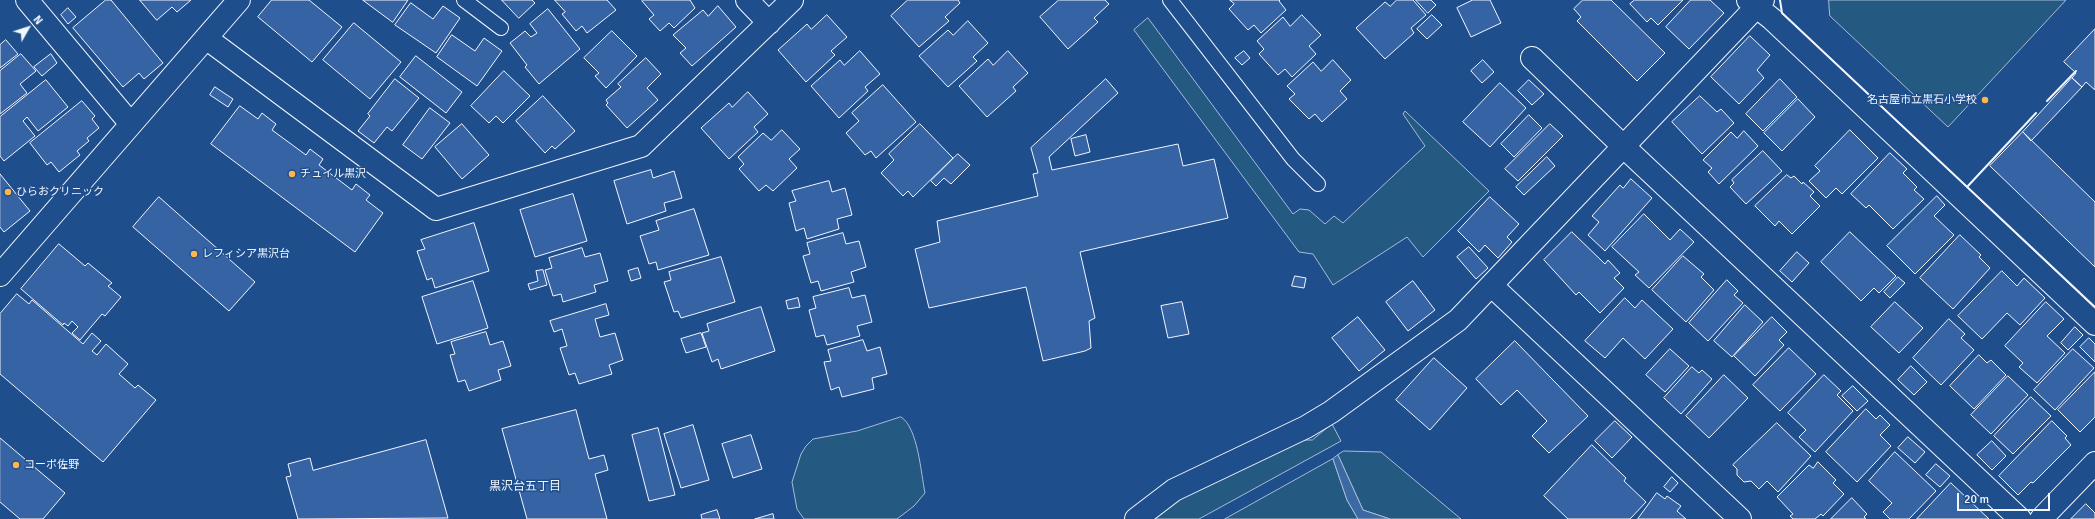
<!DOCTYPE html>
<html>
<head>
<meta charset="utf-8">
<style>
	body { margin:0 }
	#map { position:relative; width:2095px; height:519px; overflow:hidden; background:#1f4e8c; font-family:Signika,sans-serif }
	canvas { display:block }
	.north { position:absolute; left:8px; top:8px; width:40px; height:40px; -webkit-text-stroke:3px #1f4e8c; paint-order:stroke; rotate:51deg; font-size:11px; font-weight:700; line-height:16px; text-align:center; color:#f2f6ff }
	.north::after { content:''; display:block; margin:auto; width:14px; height:18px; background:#f2f6ff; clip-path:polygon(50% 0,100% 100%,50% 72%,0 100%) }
	.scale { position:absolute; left:1957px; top:493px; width:93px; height:18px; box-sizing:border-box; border:2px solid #f2f6ff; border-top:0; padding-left:5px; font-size:12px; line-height:14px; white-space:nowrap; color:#f2f6ff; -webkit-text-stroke:3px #1f4e8c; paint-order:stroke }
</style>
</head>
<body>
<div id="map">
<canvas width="2095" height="519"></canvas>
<div class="north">N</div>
<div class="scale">20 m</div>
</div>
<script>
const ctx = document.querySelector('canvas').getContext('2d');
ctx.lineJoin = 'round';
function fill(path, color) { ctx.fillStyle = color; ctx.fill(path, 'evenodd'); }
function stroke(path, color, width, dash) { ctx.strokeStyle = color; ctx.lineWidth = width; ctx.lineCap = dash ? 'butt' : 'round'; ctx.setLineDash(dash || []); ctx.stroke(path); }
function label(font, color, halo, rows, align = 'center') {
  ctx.font = font + ' Signika,"Noto Sans JP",sans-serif'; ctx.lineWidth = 3; ctx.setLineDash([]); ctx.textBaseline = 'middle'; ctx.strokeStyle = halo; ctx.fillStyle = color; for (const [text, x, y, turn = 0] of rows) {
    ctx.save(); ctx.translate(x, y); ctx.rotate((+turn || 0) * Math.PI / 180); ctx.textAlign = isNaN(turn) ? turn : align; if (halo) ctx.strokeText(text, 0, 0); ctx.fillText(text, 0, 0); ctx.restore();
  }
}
const green = new Path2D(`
	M1829 0H2066L1948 127 1830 16Z
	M1148 18 1293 214 1300 209 1309 210 1325 224 1334 216 1343 223 1425 146 1403 114 1405 111 1489 191 1423 257 1407 237 1333 285 1313 254 1299 252 1134 30Z
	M901 417C918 427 921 474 925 493L914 506 897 519H804L797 509 792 482 801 454 806 446 813 439 857 431Z
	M1332 424 1341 441 1199 519H1154L1181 498 1300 440H1312Z
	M1344 451 1381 452 1461 519H1390L1363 510 1338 455Z
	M1333 459 1347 500 1358 519H1225Z`);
const water = new Path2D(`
	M1338 455 1363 510 1390 519H1358L1347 500 1333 459Z`);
const building = new Path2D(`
	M106 0H111L163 63 144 79 139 73 123 87 73 28Z
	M140 0H191L177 12 172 7 157 20Z
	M272 0H309L342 27 312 62 258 17Z
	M363 0H408L393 22Z
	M502 0H532L535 3 519 18Z
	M555 0H607L616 10 587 33 582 26 576 31 562 14 565 12Z
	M643 0H690L695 8 674 28 669 23 660 31 649 19 654 15 642 1Z
	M908 0H958L960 3 945 17 949 21 919 47 891 16Z
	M1059 0H1105L1109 4 1094 18 1098 22 1068 49 1040 17Z
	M1230 0H1280L1279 1 1286 10 1261 33 1254 25 1248 30 1229 9 1234 4Z
	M1397 0H1413L1426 15 1411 28 1414 33 1385 59 1356 28 1385 2 1390 6Z
	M1416 0H1431L1436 5 1428 13Z
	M1473 0H1490L1501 23 1471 37 1457 8Z
	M1583 0H1611L1665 53 1637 81 1577 21 1581 17 1574 9Z
	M1635 0H1683L1658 25 1651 18 1647 22 1630 4Z
	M1691 0H1710L1724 13 1689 49 1666 27Z
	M411 3 433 19 443 6 460 18 436 53 395 25Z
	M718 6 736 27 692 66 680 53 686 48 673 35 703 10 708 16Z
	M68 8 76 17 68 24 61 15Z
	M548 9 580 49 539 84 525 67 527 65 510 43 525 31 531 37 537 33 530 24Z
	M827 15 847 37 831 51 835 55 806 82 778 50 807 24 811 29Z
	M1302 15 1321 35 1309 46 1316 54 1292 77 1285 69 1278 75 1259 54 1264 49 1257 41 1283 17 1290 26Z
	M1432 15 1442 25 1427 39 1417 29Z
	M968 21 988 43 973 57 977 61 948 87 919 56 948 30 953 35Z
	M354 23 401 62 370 99 323 60Z
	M2095 29V90L2086 82 2082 87 2072 78 2076 73 2064 62Z
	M612 31 637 56 606 88 595 76 599 73 584 58Z
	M452 35 475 51 484 38 502 51 477 86 437 57Z
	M1750 36 1770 55 1757 70 1764 78 1739 104 1711 77Z
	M6 40 18 54 0 68V45Z
	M860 51 880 74 865 87 868 91 839 118 811 86 840 60 844 65Z
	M1008 51 1028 73 1013 87 1016 91 987 117 959 86 988 59 993 65Z
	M1244 51 1250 58 1242 65 1235 58Z
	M21 54 36 71 20 84 27 93 0 114V71Z
	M51 54 57 63 42 76 34 67Z
	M416 56 462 92 446 113 400 77Z
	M646 58 661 74 647 88 658 100 627 128 606 105 608 103 606 100 621 87 618 84Z
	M1333 60 1351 80 1340 91 1347 99 1322 122 1315 114 1309 119 1289 99 1295 94 1287 86 1313 62 1321 71Z
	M1483 60 1494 72 1482 83 1471 71Z
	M504 71 530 96 503 123 496 116 489 123 471 106Z
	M2072 78 2082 87 2031 141 2023 132Z
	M395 79 419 98 392 131 387 127 374 143 358 131 370 116 368 114Z
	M1106 79 1118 93 1049 157 1052 170 1178 144 1183 166 1214 159 1228 218 1080 252 1095 318 1089 321 1091 348 1085 351 1043 361 1026 287 929 308 915 249 940 242 937 221 1038 196 1033 174 1038 173 1031 148Z
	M1780 79 1797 97 1763 131 1746 114Z
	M46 80 68 107 38 131 27 117 23 121 35 136 4 161 0 156V117Z
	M1529 80 1544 94 1532 105 1518 91Z
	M1500 83 1526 108 1490 147 1463 122Z
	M883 85 916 122 876 158 871 151 865 155 846 133 859 121 852 113Z
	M215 87 233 99 228 107 210 95Z
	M748 92 768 114 754 127 758 132 729 159 701 128 729 103 732 107Z
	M543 96 575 131 555 149 552 146 545 153 516 121Z
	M1700 96 1717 112 1721 109 1734 123 1702 154 1672 122Z
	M1798 99 1815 117 1782 151 1764 133Z
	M82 101 95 116 92 119 99 128 87 138 89 141 77 151 80 155 59 172 51 162 47 165 30 143Z
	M240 106 258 119 262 113 276 124 272 130 306 155 310 149 323 159 319 165 352 190 356 184 370 195 366 200 383 213 355 252 211 144Z
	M430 108 450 123 422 159 403 145Z
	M1529 115 1542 128 1514 157 1501 144Z
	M462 124 489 155 462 179 435 147Z
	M920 124 953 158 913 197 908 191 903 196 881 173 894 160 889 154Z
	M1550 124 1563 136 1518 181 1505 169Z
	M782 130 800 149 789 159 797 168 773 191 766 185 759 191 739 169 744 164 738 157 763 133 771 140Z
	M1850 130 1878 158 1842 194 1836 188 1826 198 1809 181 1820 171 1815 166Z
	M1744 131 1758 146 1719 184 1708 172 1712 168 1703 160 1731 132 1737 138Z
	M2023 132 2095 202V267L1990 166Z
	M1086 135 1090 152 1075 156 1071 139Z
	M1763 151 1782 171 1746 204 1730 187 1734 183 1732 180Z
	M1890 153 1907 169 1903 173 1917 187 1914 190 1924 199 1893 229 1869 205 1866 208 1851 194Z
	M958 154 970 165 951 184 944 178 936 186 931 181Z
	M1547 157 1555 166 1524 195 1516 187Z
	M651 170 653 178 674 171 682 198 664 203 666 211 627 224 614 181Z
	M0 174 30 211 4 232 0 227Z
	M1787 175 1791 178 1794 176 1802 184 1803 182 1814 192 1810 196 1820 206 1792 234 1779 221 1775 226 1755 206Z
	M1631 179 1652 198 1605 251 1588 235 1599 222 1592 216 1620 185 1623 188Z
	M829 181 832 192 845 188 852 215 837 219 839 229 807 239 804 228 796 231 789 203 796 201 792 191Z
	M573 194 587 241 535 257 520 210Z
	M1937 196 1945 205 1934 216 1954 235 1915 274 1887 246Z
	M159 197 255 282 229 311 133 227Z
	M1490 197 1519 224 1507 237 1512 242 1498 258 1485 245 1479 252 1458 231Z
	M694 209 709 255 658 270 656 262 649 264 640 236 659 230 656 221Z
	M1644 214 1670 240 1680 229 1694 242 1649 288 1635 275 1639 272 1612 247Z
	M474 223 489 271 435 288 432 278 427 280 417 251 425 249 421 240Z
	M1572 232 1605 264 1608 260 1620 273 1614 278 1624 288 1600 313 1579 292 1576 295 1544 260Z
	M1850 232 1896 276 1879 293 1874 288 1861 301 1821 262Z
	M843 233 846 244 859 241 866 267 851 272 854 282 821 291 818 281 811 283 803 256 810 254 807 243Z
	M1960 235 1981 255 1979 257 1990 268 1953 309 1920 278Z
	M59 244 85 266 88 263 112 283 108 286 121 297 105 316 102 314 80 340 72 333 78 327 72 321 68 326 64 323 63 325 21 289Z
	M1469 247 1488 268 1476 279 1457 257Z
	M582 248 585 257 600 253 608 281 594 285 596 292 563 302 561 294 553 296 545 270 552 268 549 258Z
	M1797 252 1809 263 1792 282 1780 271Z
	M1683 256 1704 274 1701 277 1714 290 1686 322 1652 290Z
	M721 257 735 302 681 318 678 311 674 312 664 282 671 280 669 272Z
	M638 268 641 278 631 281 628 271Z
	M543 270 547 285 530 290 528 284 538 281 536 271Z
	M2002 271 2017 286 2024 278 2045 298 2020 325 2007 313 1982 339 1958 316Z
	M1295 276 1306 278 1304 288 1292 286Z
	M1898 277 1905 283 1890 298 1884 292Z
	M1727 280 1738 291 1734 295 1743 303 1708 341 1689 323Z
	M473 281 488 328 437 344 422 297Z
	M1413 281 1435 310 1408 331 1386 302Z
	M849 288 852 298 865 295 872 322 857 326 860 336 827 345 824 335 816 337 809 310 816 308 813 297Z
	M17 294 29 304 32 300 83 344 92 333 101 341 92 351 97 355 106 344 128 364 119 374 135 388 138 385 156 400 103 462 0 374V314Z
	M798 298 800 307 788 309 786 301Z
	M1625 298 1635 308 1642 300 1673 329 1645 359 1623 338 1605 358 1585 341Z
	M1182 302 1189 334 1168 338 1161 306Z
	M1895 302 1923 328 1899 353 1871 327Z
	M2046 302 2064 319 2047 336 2065 353 2037 383 2019 367 2023 363 2005 346Z
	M606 304 609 315 595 319 600 337 615 333 623 360 609 365 612 374 579 384 575 373 569 375 560 348 567 346 562 329 554 332 550 321Z
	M1745 305 1763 322 1732 357 1714 341Z
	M761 307 775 351 721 369 718 359 712 362 702 333 709 331 707 324Z
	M1358 317 1385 350 1359 371 1332 338Z
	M1772 317 1787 332 1779 340 1784 345 1755 376 1734 356Z
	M1949 319 1965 334 1961 338 1974 350 1941 385 1913 358Z
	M2075 327 2083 335 2068 350 2061 343Z
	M486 332 490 345 503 341 511 366 498 370 501 380 469 391 465 380 458 382 450 355 455 354 451 342Z
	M701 333 706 347 686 353 681 339Z
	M2089 338 2095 344V362L2080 347Z
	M863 340 867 351 880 347 887 374 872 378 874 389 842 397 839 387 831 390 824 362 831 361 828 350Z
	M1515 341 1588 416 1549 453 1532 436 1547 421 1517 390 1501 405 1476 379Z
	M1789 348 1816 374 1780 411 1753 385Z
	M1670 349 1689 366 1665 392 1646 375Z
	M2073 349 2094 368 2055 410 2034 390Z
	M1979 355 1987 363 1991 360 2006 375 1974 409 1950 386Z
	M1434 358 1467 388 1430 430 1396 400Z
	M1911 366 1927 382 1914 395 1898 380Z
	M1692 367 1699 373 1702 370 1712 379 1681 414 1664 398Z
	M2095 372V417L2080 432 2058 410Z
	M1724 375 1748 398 1709 438 1686 416Z
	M1824 375 1841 391 1837 395 1853 411 1815 452 1799 437 1806 430 1788 413Z
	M2008 376 2028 395 1991 434 1971 415Z
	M1853 386 1868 401 1857 411 1842 396Z
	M2031 397 2051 416 2013 454 1994 436Z
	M1866 409 1876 419 1880 415 1890 425 1880 435 1891 446 1857 482 1826 452Z
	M576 410 589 459 604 455 608 470 595 474 607 519H527L502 429Z
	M1615 421 1632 437 1612 458 1595 441Z
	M2052 421 2067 436 2065 438 2071 445 2033 483 2031 482 2018 495 1999 476Z
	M1777 423 1811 456 1778 492 1767 481 1759 489 1751 481 1744 482 1737 475V469L1733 465Z
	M693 425 709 480 681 488 664 434Z
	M658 428 675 495 649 501 632 435Z
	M751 435 762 469 733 478 722 444Z
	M1908 437 1925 452 1915 463 1898 448Z
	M0 438 65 493 43 519H20L0 502Z
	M426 440 448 518 298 519 286 477 291 476 288 464 310 458 313 470Z
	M1992 441 2006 456 1992 470 1977 455Z
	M1592 445 1626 478 1624 481 1646 502 1630 519H1568L1544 496Z
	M1895 452 1936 491 1909 519H1890L1883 512 1892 503 1869 481Z
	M1818 462 1836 480 1833 483 1844 494 1823 516 1821 514 1815 519H1793L1790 516 1793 514 1777 497 1809 465 1813 468Z
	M1936 464 1950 476 1940 487 1926 475Z
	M1672 477 1678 483 1670 492 1664 487Z
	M1951 483 1989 519H1917Z
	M1657 493 1665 499 1667 496 1681 506 1677 511 1686 519H1638Z
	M1852 498 1867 514 1864 517 1866 519H1831Z
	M2086 504 2095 513V519H2071Z
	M717 510 720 519H702L701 515Z
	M773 514 774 519H755Z`);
const lane = new Path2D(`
	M464 0 501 28
	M1170 0 1293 159 1318 184`);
const street = new Path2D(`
	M27 0 130 123
	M747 0 769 23
	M1748 0 1772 19 2095 324
	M206 38 436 209 641 146 792 0
	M1532 58 1623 146 2020 519
	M0 275 239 0
	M1492 286 1740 519
	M1136 519 1174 490 1306 427 1331 412 1458 320 1763 0
	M2041 519 2095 463`);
const wall = new Path2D(`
	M1780 0 1782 13 2095 307
	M2047 101 2076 71
	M1967 187 2036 113`);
const markers = [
	[1985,100,4,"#ffb74d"],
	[292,174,4,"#ffb74d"],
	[8,192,4,"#ffb74d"],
	[194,254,4,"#ffb74d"],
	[16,465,4,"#ffb74d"]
];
const poiNames = [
	["名古屋市立黒石小学校",1977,100,"right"],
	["チュイル黒沢",300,174],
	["ひらおクリニック",16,192],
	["レフィシア黒沢台",202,254],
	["コーポ佐野",24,465]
];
const neighbourhoodNames = [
	["黒沢台五丁目",525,487]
];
fill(green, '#245a82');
stroke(green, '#a8bbd7', 1);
fill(water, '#3b69a3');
stroke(water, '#a8bbd7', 1);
fill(building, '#3563a3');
stroke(building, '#f2f6ff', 1);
stroke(lane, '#f2f6ff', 16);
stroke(street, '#f2f6ff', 24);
stroke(lane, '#1f4e8c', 14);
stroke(street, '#1f4e8c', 22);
stroke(wall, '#f2f6ff', 2);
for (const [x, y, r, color] of markers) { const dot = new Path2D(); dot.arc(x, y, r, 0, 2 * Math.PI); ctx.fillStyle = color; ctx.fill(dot); stroke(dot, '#1f4e8c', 1.5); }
label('11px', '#f2f6ff', '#1f4e8c', poiNames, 'left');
label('12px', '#f2f6ff', '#1f4e8c', neighbourhoodNames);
</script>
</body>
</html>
